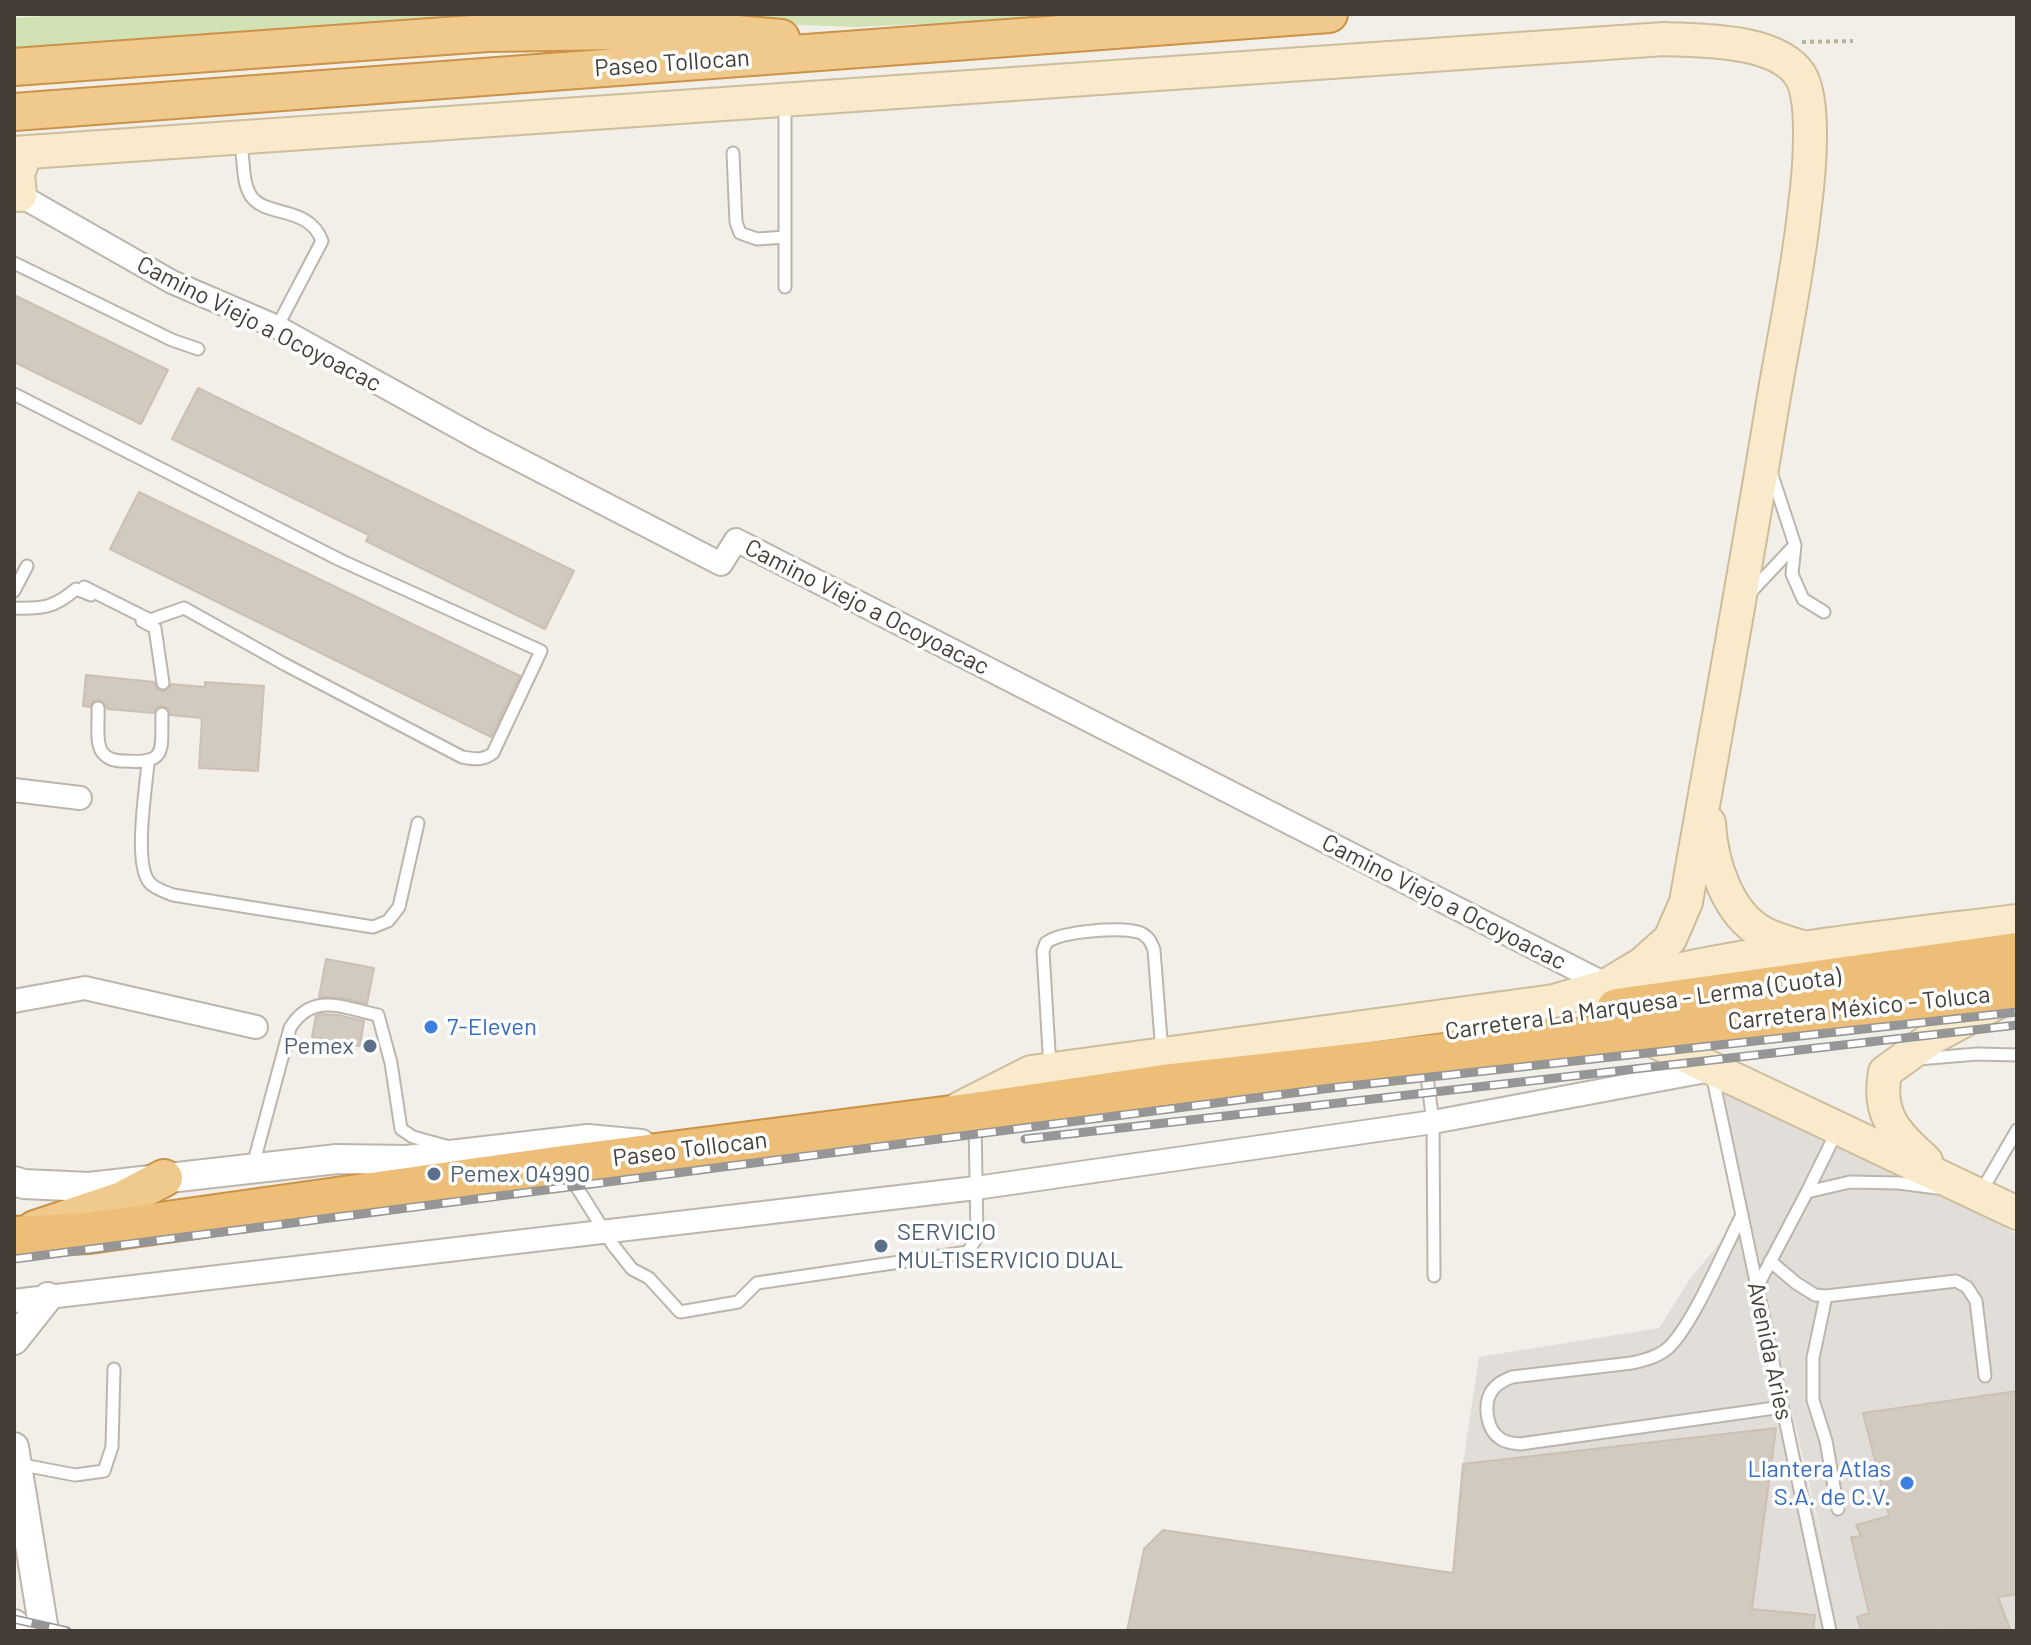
<!DOCTYPE html>
<html>
<head>
<meta charset="utf-8">
<style>
	body { margin:0 }
	#map { position:relative; width:2031px; height:1645px; overflow:hidden; background:#f2eee8; font-family:Barlow,sans-serif }
	canvas { display:block }
	.frame { position:absolute; inset:0; border:16px solid #443e37; pointer-events:none }
</style>
</head>
<body>
<div id="map">
<canvas width="2031" height="1645"></canvas>
<div class="frame"></div>
</div>
<script>
const ctx = document.querySelector('canvas').getContext('2d');
ctx.lineJoin = 'round';
function fill(path, color) { ctx.fillStyle = color; ctx.fill(path, 'evenodd'); }
function stroke(path, color, width, dash) { ctx.strokeStyle = color; ctx.lineWidth = width; ctx.lineCap = dash ? 'butt' : 'round'; ctx.setLineDash(dash || []); ctx.stroke(path); }
function label(font, color, halo, rows, align = 'center') {
  ctx.font = font + ' Barlow,sans-serif'; ctx.lineWidth = 7; ctx.setLineDash([]); ctx.textBaseline = 'middle'; ctx.strokeStyle = halo; ctx.fillStyle = color; for (const [text, x, y, turn = 0] of rows) {
    ctx.save(); ctx.translate(x, y); ctx.rotate((+turn || 0) * Math.PI / 180); ctx.textAlign = isNaN(turn) ? turn : align; if (halo) ctx.strokeText(text, 0, 0); ctx.fillText(text, 0, 0); ctx.restore();
  }
}
const industrial = new Path2D(`
	M1711 1070 1880 1154 2017 1235V1631H1127L1144 1549 1163 1530 1453 1573 1463 1464 1479 1357 1659 1328 1690 1279 1741 1217 1835 1593Z`);
const green = new Path2D(`
	M79 14H1134L854 27 777 24 14 62V18Z`);
const building = new Path2D(`
	M14 295 168 370 141 424 14 362Z
	M198 388 574 571 545 629 366 541 369 535 172 439Z
	M139 492 520 676 491 737 110 549Z
	M86 675 154 682 157 689 163 691 169 689 171 684 205 687V682L264 686 258 771 199 768 202 718 170 715 169 709 163 706 157 707 154 713 107 709 105 703 98 700 93 701 90 707 83 706Z
	M326 959 374 968 367 1004 342 998 319 997Z
	M320 1014 339 1015 364 1021 360 1046 312 1037 316 1016Z
	M2017 1391V1594L1998 1597 2010 1629 1861 1631 1857 1617 1869 1613 1851 1537 1861 1536 1856 1525 1889 1516 1863 1413Z
	M1776 1428 1752 1609 1815 1615 1813 1631H1127L1144 1549 1163 1530 1453 1573 1463 1464Z`);
const path = new Path2D(`
	M1802 42 1853 41`);
const service = new Path2D(`
	M785 104V287
	M242 153C244 167 243 184 251 196 266 218 309 205 322 241L277 327
	M733 153 736 222 740 233 757 239 785 237
	M14 263 172 340 198 349
	M14 394 340 560 541 651 493 753C483 761 474 759 462 757L286 665 184 608 150 620 84 587
	M1771 472 1795 545 1792 574 1803 599 1824 612
	M14 591 27 566
	M1748 595 1794 546
	M14 608C42 609 54 608 76 589L91 595
	M142 621 155 628 163 683
	M98 708C99 720 95 742 102 752 108 760 116 761 125 761 168 764 161 750 162 714
	M148 763C146 788 133 865 150 883 155 889 166 892 173 895L373 927 388 921 399 907 418 823
	M1918 1059 1977 1054 2017 1055
	M1425 1062 1433 1122 1434 1276
	M1050 1068 1043 951 1046 943C1060 931 1120 927 1138 932 1148 935 1151 942 1154 950L1162 1053
	M1712 1074 1830 1631
	M252 1169 290 1028C313 991 343 1008 378 1015L391 1063 401 1129 413 1137 446 1146
	M568 1173 613 1245 632 1269 649 1278 680 1312 738 1302 757 1283 968 1252 977 1237 975 1120
	M1807 1192 1850 1182 1899 1183 1937 1188
	M1981 1192 2017 1130
	M1741 1217C1725 1248 1691 1329 1667 1349 1657 1357 1645 1360 1632 1363L1512 1377C1503 1381 1496 1384 1491 1392 1483 1406 1487 1431 1501 1439 1506 1443 1513 1443 1520 1444L1782 1407
	M1770 1261 1796 1283 1815 1295 1826 1296 1956 1281 1967 1287 1976 1301 1985 1376
	M1757 1287 1807 1192 1837 1131
	M1826 1296 1813 1358V1400L1826 1441 1838 1509
	M18 1464 75 1475 104 1471 112 1447 114 1369`);
const minor = new Path2D(`
	M14 192 172 282 277 327 481 440 721 564 736 540 1607 985
	M14 790 80 798
	M14 1001 85 988 256 1027
	M14 1301 976 1188 1433 1122 1711 1070`);
const tertiary = new Path2D(`
	M14 1181 24 1184 89 1187 337 1159 407 1160 588 1139 641 1144
	M14 1340 48 1297
	M14 1447 44 1631
	M14 1624 19 1631`);
const secondary = new Path2D(`
	M14 153 1664 39C1702 41 1776 39 1800 75 1816 100 1809 175 1805 205 1798 273 1783 341 1772 408 1745 573 1715 737 1686 902L1670 939 1642 964 1607 985
	M20 195 18 174 26 152
	M1709 823C1711 861 1727 914 1763 933 1774 939 1787 942 1799 946
	M1637 1033 2017 1213
	M958 1109 1031 1072 1554 1001C1704 955 1862 940 2017 921
	M1926 1161C1895 1133 1877 1115 1885 1072L1932 1038 2011 995`);
const trunk = new Path2D(`
	M14 67 487 33 691 30 781 38
	M14 112 1329 14
	M35 1229 122 1200 164 1178`);
const motorway = new Path2D(`
	M1617 1009 2017 953
	M14 1237 89 1233 563 1166 975 1113 1164 1085 2017 990`);
const rail = new Path2D(`
	M1025 1139 2017 1025
	M14 1259 1331 1088 2017 1012
	M14 1619 67 1631`);
const markers = [
	[431,1027,8,"#3f7fe0"],
	[370,1046,8,"#5c6f8a"],
	[434,1174,8,"#5c6f8a"],
	[881,1246,8,"#5c6f8a"],
	[1907,1483,8,"#3f7fe0"]
];
const streetNames = [
	["Paseo Tollocan",672,63,-4],
	["Camino Viejo a Ocoyoacac",259,324,27],
	["Camino Viejo a Ocoyoacac",867,607,27],
	["Camino Viejo a Ocoyoacac",1444,902,27],
	["Carretera La Marquesa - Lerma (Cuota)",1643,1004,-8],
	["Carretera México - Toluca",1859,1008,-6],
	["Paseo Tollocan",690,1149,-7],
	["Avenida Aries",1770,1351,78]
];
const shopNames = [
	["7-Eleven",447,1027],
	["Llantera Atlas",1891,1469,"right"],
	["S.A. de C.V.",1891,1497,"right"]
];
const serviceNames = [
	["Pemex",354,1046,"right"],
	["Pemex 04990",450,1174],
	["SERVICIO",897,1232],
	["MULTISERVICIO DUAL",897,1260]
];
fill(industrial, '#e1ddd9');
fill(green, '#d1e2b5');
fill(building, '#d2c9bf');
stroke(building, '#ccc0b3', 2);
stroke(service, '#bcb5ac', 15);
stroke(minor, '#bcb5ac', 26);
stroke(tertiary, '#bcb5ac', 32);
stroke(secondary, '#ccbd9c', 36);
stroke(trunk, '#cb9248', 40);
stroke(motorway, '#cb9248', 44);
stroke(path, '#bcb09e', 4, [4, 4]);
stroke(service, '#fff', 11);
stroke(minor, '#fff', 22);
stroke(tertiary, '#fff', 28);
stroke(secondary, '#f8eacb', 32);
stroke(trunk, '#f0ca8c', 36);
stroke(motorway, '#edbe77', 40);
stroke(rail, '#969696', 9);
stroke(rail, '#fff', 6, [18]);
for (const [x, y, r, color] of markers) { const dot = new Path2D(); dot.arc(x, y, r, 0, 2 * Math.PI); ctx.fillStyle = color; ctx.fill(dot); stroke(dot, '#fff', 3); }
label('24px', '#443e37', '#fff', streetNames);
label('24px', '#366cbe', '#fff', shopNames, 'left');
label('24px', '#4e5e75', '#fff', serviceNames, 'left');
</script>
</body>
</html>
